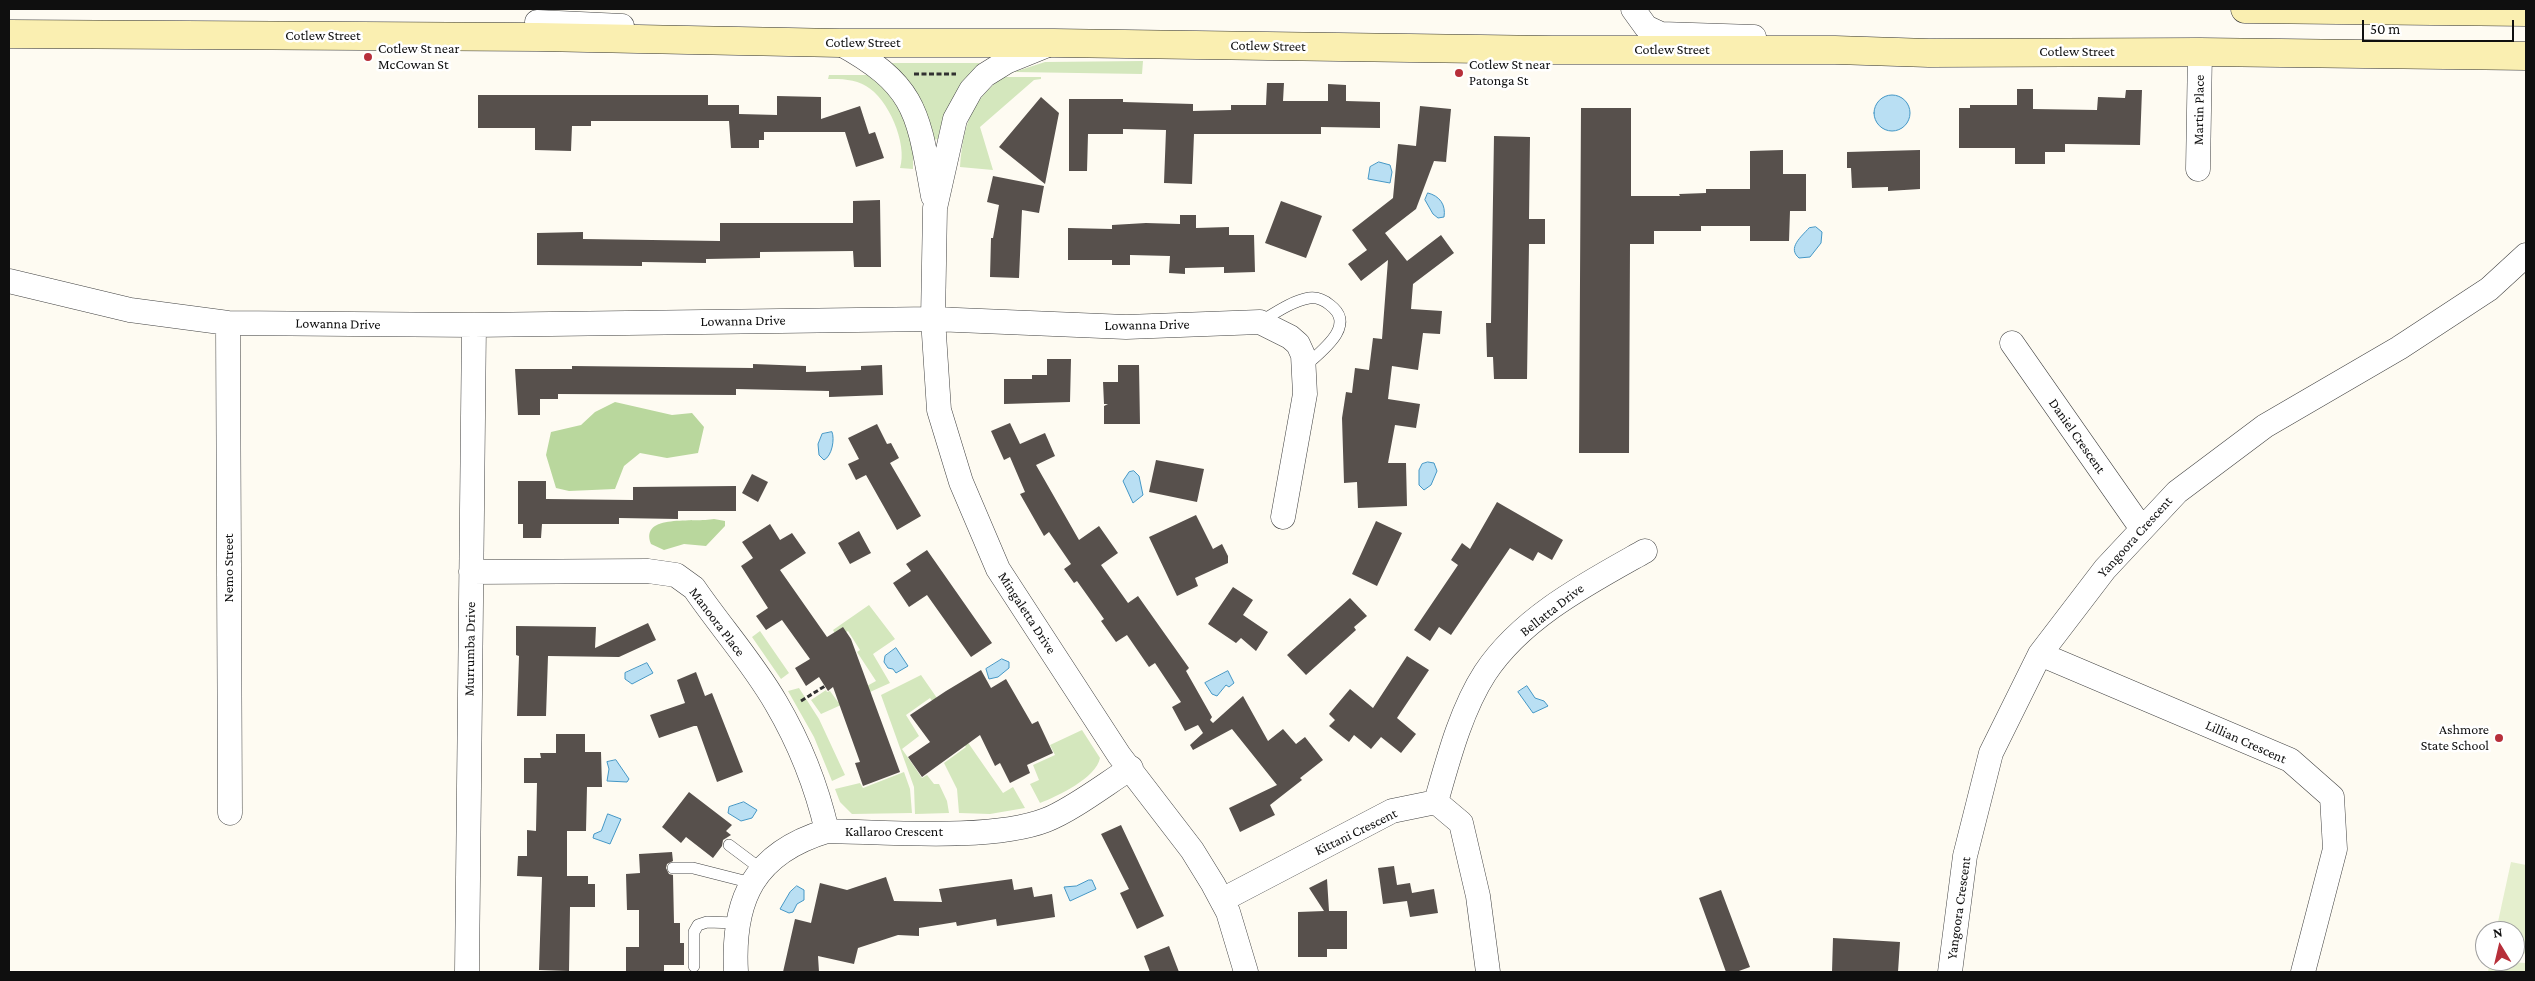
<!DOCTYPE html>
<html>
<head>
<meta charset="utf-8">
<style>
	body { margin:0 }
	#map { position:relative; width:2535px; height:981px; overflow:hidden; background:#fefbf2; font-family:"Crimson Pro",serif }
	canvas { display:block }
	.frame { position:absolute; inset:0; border:10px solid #0f0f0f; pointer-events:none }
	.north { position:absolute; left:2475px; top:921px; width:50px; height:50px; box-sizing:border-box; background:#fff; border:1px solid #9f9f9f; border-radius:50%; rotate:351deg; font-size:14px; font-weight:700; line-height:20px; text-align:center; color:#0f0f0f }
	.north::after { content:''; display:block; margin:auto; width:18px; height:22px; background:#b72f3a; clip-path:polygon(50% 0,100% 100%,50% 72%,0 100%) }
	.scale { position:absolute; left:2362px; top:20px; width:152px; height:22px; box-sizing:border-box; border:2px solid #0f0f0f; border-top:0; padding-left:6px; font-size:15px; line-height:18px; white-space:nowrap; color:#0f0f0f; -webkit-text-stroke:4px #fff; paint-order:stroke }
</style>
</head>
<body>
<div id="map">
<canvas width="2535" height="981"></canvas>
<div class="frame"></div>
<div class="north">N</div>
<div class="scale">50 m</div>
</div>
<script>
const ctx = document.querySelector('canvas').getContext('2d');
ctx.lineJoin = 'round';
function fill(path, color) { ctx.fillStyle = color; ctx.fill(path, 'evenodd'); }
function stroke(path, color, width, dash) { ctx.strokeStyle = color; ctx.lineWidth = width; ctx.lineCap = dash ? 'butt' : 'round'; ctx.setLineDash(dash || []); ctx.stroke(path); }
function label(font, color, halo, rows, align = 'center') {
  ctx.font = font + ' "Crimson Pro",serif'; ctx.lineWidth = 5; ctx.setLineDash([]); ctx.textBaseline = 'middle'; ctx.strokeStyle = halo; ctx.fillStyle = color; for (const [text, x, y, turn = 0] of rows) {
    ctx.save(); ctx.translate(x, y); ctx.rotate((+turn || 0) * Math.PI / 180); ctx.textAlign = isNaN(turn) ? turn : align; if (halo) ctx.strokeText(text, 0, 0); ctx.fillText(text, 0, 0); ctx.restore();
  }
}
const green = new Path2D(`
	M1143 61 1142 74 1014 72 1045 62Z
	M890 63H980C960 84 943 110 938 139L934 140C926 108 914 86 890 63Z
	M829 75H872L886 85 907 118 913 153V169L900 168C908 144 888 98 866 86 855 79 841 79 828 79Z
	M1003 77H1041V79L1034 80 980 127 993 170 960 167C963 128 970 101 1003 77Z
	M869 605 895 639 873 654 890 683 821 714 811 700 826 690 827 692 830 691 838 702 876 681 857 652 860 650 848 631 837 637 833 630Z
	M760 631 789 673 781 679 752 637Z
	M921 675 1003 793 1013 787 1025 808 990 814 959 813 957 789 944 763 966 747 930 698 906 715 919 736 902 749 922 778 927 775 934 784H939L947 801 949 813 915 814 914 787 881 695Z
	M799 688 819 719 845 775 832 781 814 737 788 691Z
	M1082 730 1100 758C1096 778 1058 796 1040 803L1030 784 1039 780 1033 765 1055 755 1050 745Z
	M904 772 910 789 912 813 852 814 840 802 835 789 860 783 863 788Z`);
const forest = new Path2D(`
	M615 402 672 415 692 413 704 427 698 453 667 458 640 453 624 466 615 489 569 491 556 488 546 455 551 432 581 425 595 412Z
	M714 519 725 521V526L706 546 684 544 664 550 651 544C639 513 695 523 714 519Z`);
const pitch = new Path2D(`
	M2511 862 2526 865V954L2515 951V931H2496Z
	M2490 961 2526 963V972H2488Z`);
const water = new Path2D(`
	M1874 113a18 18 0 1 1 36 0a18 18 0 1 1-36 0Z
	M1379 162 1390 165 1392 172 1390 183 1368 179 1370 167Z
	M1428 193C1440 196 1446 205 1444 217L1438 218 1433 214 1425 200Z
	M1816 227 1822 232 1821 243 1810 257 1799 258C1787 248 1801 237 1809 228Z
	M832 432C835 439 832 456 824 460L819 455 818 444 822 434Z
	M1428 462 1434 463 1437 471 1431 485 1424 490 1419 485V470L1422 464Z
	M1134 471 1139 476 1143 495 1133 503 1123 481 1129 472Z
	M896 648 908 666 896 673 893 669 888 668 884 662 885 656Z
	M1002 659 1009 662V668L998 677 989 679 986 669Z
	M647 663 653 673 632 684 625 679V673Z
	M1228 671 1234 683 1229 687 1226 685 1217 696 1212 694 1205 683Z
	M1527 686 1535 698 1544 701 1548 706 1533 713 1518 692Z
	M616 760 629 779 627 782 607 781 609 769 607 762Z
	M744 802 757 810 752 818 741 821 728 813 729 807Z
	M608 814 621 819 610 844 593 838 594 834 601 831Z
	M1089 880H1092L1096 889 1070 901 1064 887 1076 886Z
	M797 886 804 890V900L797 904 793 912 789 913 780 909 790 892Z`);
const building = new Path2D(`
	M1267 83H1284L1283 101H1328V84L1346 85V101L1380 102V128L1321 127V134H1194L1192 184 1164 183 1166 130 1123 129V134H1088L1087 171H1069V99H1123V102L1193 104V111L1231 110V105H1266Z
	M2017 89H2033V109L2097 110 2098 97 2125 98 2126 90H2142L2140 145 2065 144V152H2045V164H2015V148H1959V108H1970V105H2017Z
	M478 95H708V105H739V114L777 115V96L821 97V119L860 106 869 134 875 132 884 158 856 167 845 132H764V140H759V148H731L729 121H591V126H572L571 151 535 150V128H478Z
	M1041 97 1059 113 1045 184 999 147Z
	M1420 106 1451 109 1446 162 1434 161 1416 209 1385 233 1407 261 1441 235 1454 253 1413 284 1411 309 1442 311 1440 334 1423 333 1418 370 1392 366 1388 399 1420 404 1416 428 1395 425 1388 463H1406L1407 506 1358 508 1357 482 1344 483 1342 418 1346 392 1352 393 1355 368 1369 370 1373 338 1382 339 1388 260 1361 281 1348 264 1367 250 1352 230 1393 198 1398 144 1416 146Z
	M1581 108H1631V196H1680L1679 194 1706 193V189H1750V151L1783 150V174H1806V211H1790L1789 241H1750V226H1701V231H1654V244H1630L1629 453H1579Z
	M1494 136 1530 137 1529 219H1545V244H1529L1527 379H1494L1493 357H1487L1486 323H1491Z
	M1920 150V189L1888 191V187L1852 188 1851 168H1847V152Z
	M993 176 1044 186 1039 213 1022 210 1019 278 990 277 991 238H993L999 205 987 202Z
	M880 200 881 267H854L853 251 760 252V258L706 259V263L642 262V266L537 265V233L583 232V239L720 241V223H853V201Z
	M1281 201 1322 216 1306 258 1265 243Z
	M1180 215H1196V228L1229 227V235H1254L1255 272 1224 273V267L1185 268V274L1169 273 1170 256 1130 255V265H1112V260H1068V228L1112 229V225L1146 223 1180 224Z
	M1047 359H1071L1070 402 1004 404V379H1032V375H1047Z
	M753 364 806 366V372L861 370V366L882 365 883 395 829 397V391L736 389V395L558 394V399H540V415H518L515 369H572V366L753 368Z
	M1118 365H1139L1140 424H1104V406L1108 404H1104L1103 382H1118Z
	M1010 423 1020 444 1045 433 1055 456 1036 465 1079 540 1099 526 1118 553 1101 565 1128 603 1138 596 1189 668 1186 671 1212 717 1210 720 1213 723 1243 696 1268 741 1283 729 1296 744 1305 737 1323 760 1300 778 1302 780 1270 805 1275 815 1240 832 1229 808 1277 785 1232 729 1193 750 1190 745 1203 733 1198 725 1185 731 1172 707 1181 702 1155 663 1149 667 1127 635 1116 642 1101 621 1104 619 1077 581 1074 583 1064 569 1071 564 1049 532 1044 536 1020 494 1025 492 1010 457 1004 460 991 431Z
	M877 424 887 444 891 443 899 458 890 463 921 516 897 530 866 475 856 480 848 464 859 459 848 438Z
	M1156 460 1204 469 1197 502 1149 492Z
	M752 474 768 482 758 502 742 493Z
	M518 481H546V499L633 500V487L736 486V511H678V519L619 518V524H542L541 538H523V524H518Z
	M1497 502 1563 540 1552 560 1538 552 1533 561 1510 548 1451 635 1439 627 1430 641 1414 630 1458 565 1451 560 1462 543 1470 549Z
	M1196 515 1213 549 1222 544 1228 556V563L1195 578 1198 586 1177 596 1149 537Z
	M1376 521 1402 533 1377 586 1352 574Z
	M770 524 780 540 792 533 806 553 780 570 827 637 843 627 851 639 900 772 863 786 855 763 860 762 833 687 828 691 819 677 806 686 795 668 810 659 782 620 766 630 756 616 768 608 741 566 753 558 742 542Z
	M859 531 871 553 850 564 838 543Z
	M927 550 992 643 971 657 927 595 909 607 893 583 911 571 906 564Z
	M1233 587 1253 600 1243 615 1268 632 1256 651 1241 638 1236 643 1208 624Z
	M1350 598 1367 616 1354 627 1356 630 1306 675 1287 655Z
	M648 623 656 640 619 657 548 656 546 716H517L519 656 516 655V626L596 627 595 648Z
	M1407 656 1429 670 1397 718 1416 734 1401 753 1381 737 1371 749 1354 735 1349 742 1329 726 1335 720 1329 714 1350 689 1373 708Z
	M981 670 991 688 1006 679 1032 724 1038 721 1053 753 1027 765 1030 773 1010 783 1000 763 995 766 980 735 922 777 908 757 930 742 910 715 946 691Z
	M696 672 705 696 712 693 743 772 717 782 697 726H694L659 738 650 715 685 703 677 680Z
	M556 734H585V752H601L602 787H587L586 831H567V876H588V884H595V907H570L569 971 539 970 542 877 517 876 518 856H527V830L536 831 537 783H524V758H541L540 753H556Z
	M689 792 732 825 726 831 731 835 723 840 722 846 713 858 686 837 681 843 662 827Z
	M1121 825 1164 916 1137 929 1120 893 1129 889 1101 834Z
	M672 852 673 861 667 864 666 868 669 874 673 875 674 923H680V943H684V965H664V972H626V947H639V910H627L626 874 640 873 639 854Z
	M1394 866 1397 885 1410 883 1412 893 1434 889 1438 913 1410 917 1407 901 1383 904 1378 868Z
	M886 877 894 901 942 902 939 889 1012 879 1014 890 1032 887 1034 897 1052 894 1055 917 997 926 996 919 957 926 956 922 919 928V936L898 935 858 948 854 964 818 956 819 972H783L795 919 811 923 820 883 847 890Z
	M1327 879 1329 911H1347V949H1327V957H1298V912L1324 911 1309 888Z
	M1721 890 1750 967 1736 972H1726L1699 898Z
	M1833 938 1900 942 1898 972H1832Z
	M1169 946 1179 972H1150L1144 956Z`);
const path = new Path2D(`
	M914 74H956
	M801 701 825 686`);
const service = new Path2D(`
	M1260 322C1275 313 1292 301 1309 298 1316 297 1324 300 1330 305 1358 326 1320 352 1304 367
	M729 845 761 869
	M673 868H693L752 883
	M694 966V932L698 925 707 922 737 923`);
const minor = new Path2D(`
	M1633 9 1646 27 1661 34 1754 37
	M537 22 622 26
	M839 43C918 86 918 114 933 196
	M1048 45 1006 62 985 75 971 90 955 119 935 208 933 319 939 410 961 482 998 569 1119 755 1192 850 1213 884 1228 912 1246 972
	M2198 169 2200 52
	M9 281 130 310 228 323 474 325 933 319 1126 327 1260 322 1290 337 1298 344 1303 355 1305 394 1283 517
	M228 323 230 813
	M2012 343 2142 529
	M471 572 648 571 676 575 694 588C720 626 753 663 776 703 799 742 817 788 827 831
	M2040 654 2290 760 2332 797 2335 849 2303 972
	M1436 802C1448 760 1461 710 1485 673 1522 617 1588 583 1645 551
	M1222 900 1392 811 1436 802 1461 823 1478 896 1488 972
	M467 972 474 325
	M736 972C732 899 754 853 827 831 887 832 992 841 1046 820 1072 810 1107 783 1131 768
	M1950 972 1965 856 1991 753 2040 654 2105 569 2177 492 2265 426 2399 348 2489 289 2526 255`);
const secondary = new Path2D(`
	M2245 9 2526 12
	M9 34 537 37 839 43H1054L1552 50H1835L1929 53 2200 52 2526 56`);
const markers = [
	[368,57,5,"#b72f3a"],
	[1459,73,5,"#b72f3a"],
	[2499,738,5,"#b72f3a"]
];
const streetNames = [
	["Cotlew Street",323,36],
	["Cotlew Street",863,43],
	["Cotlew Street",1268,46,1],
	["Cotlew Street",1672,50],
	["Cotlew Street",2077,52],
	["Martin Place",2199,110,-89],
	["Lowanna Drive",743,321,-1],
	["Lowanna Drive",338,324,1],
	["Lowanna Drive",1147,325,-1],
	["Daniel Crescent",2077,436,55],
	["Yangoora Crescent",2135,537,-48],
	["Nemo Street",229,568,-90],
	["Bellatta Drive",1552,610,-38],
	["Mingaletta Drive",1027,613,57],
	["Manoora Place",717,622,53],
	["Murrumba Drive",470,649,-89],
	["Lillian Crescent",2246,742,24],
	["Kallaroo Crescent",894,832],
	["Kittani Crescent",1356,832,-26],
	["Yangoora Crescent",1959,908,-82]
];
const poiNames = [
	["Cotlew St near",378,49],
	["McCowan St",378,65],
	["Cotlew St near",1469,65],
	["Patonga St",1469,81],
	["Ashmore",2489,730,"right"],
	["State School",2489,746,"right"]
];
fill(green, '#d4e7bd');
fill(forest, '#b9d79d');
fill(pitch, '#e5efce');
fill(water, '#b9dff3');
stroke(water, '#4597c5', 1);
fill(building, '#57504c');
stroke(service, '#424242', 12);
stroke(minor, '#424242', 25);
stroke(secondary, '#313131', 29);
stroke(path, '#313131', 3, [5, 2.5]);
stroke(service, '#fff', 11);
stroke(minor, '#fff', 24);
stroke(secondary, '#faefb1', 28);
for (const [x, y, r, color] of markers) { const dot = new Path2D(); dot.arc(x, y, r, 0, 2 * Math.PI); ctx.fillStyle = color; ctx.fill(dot); stroke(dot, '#fff', 2); }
label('14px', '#0f0f0f', '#fff', streetNames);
label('14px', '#0f0f0f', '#fff', poiNames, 'left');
</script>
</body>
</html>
